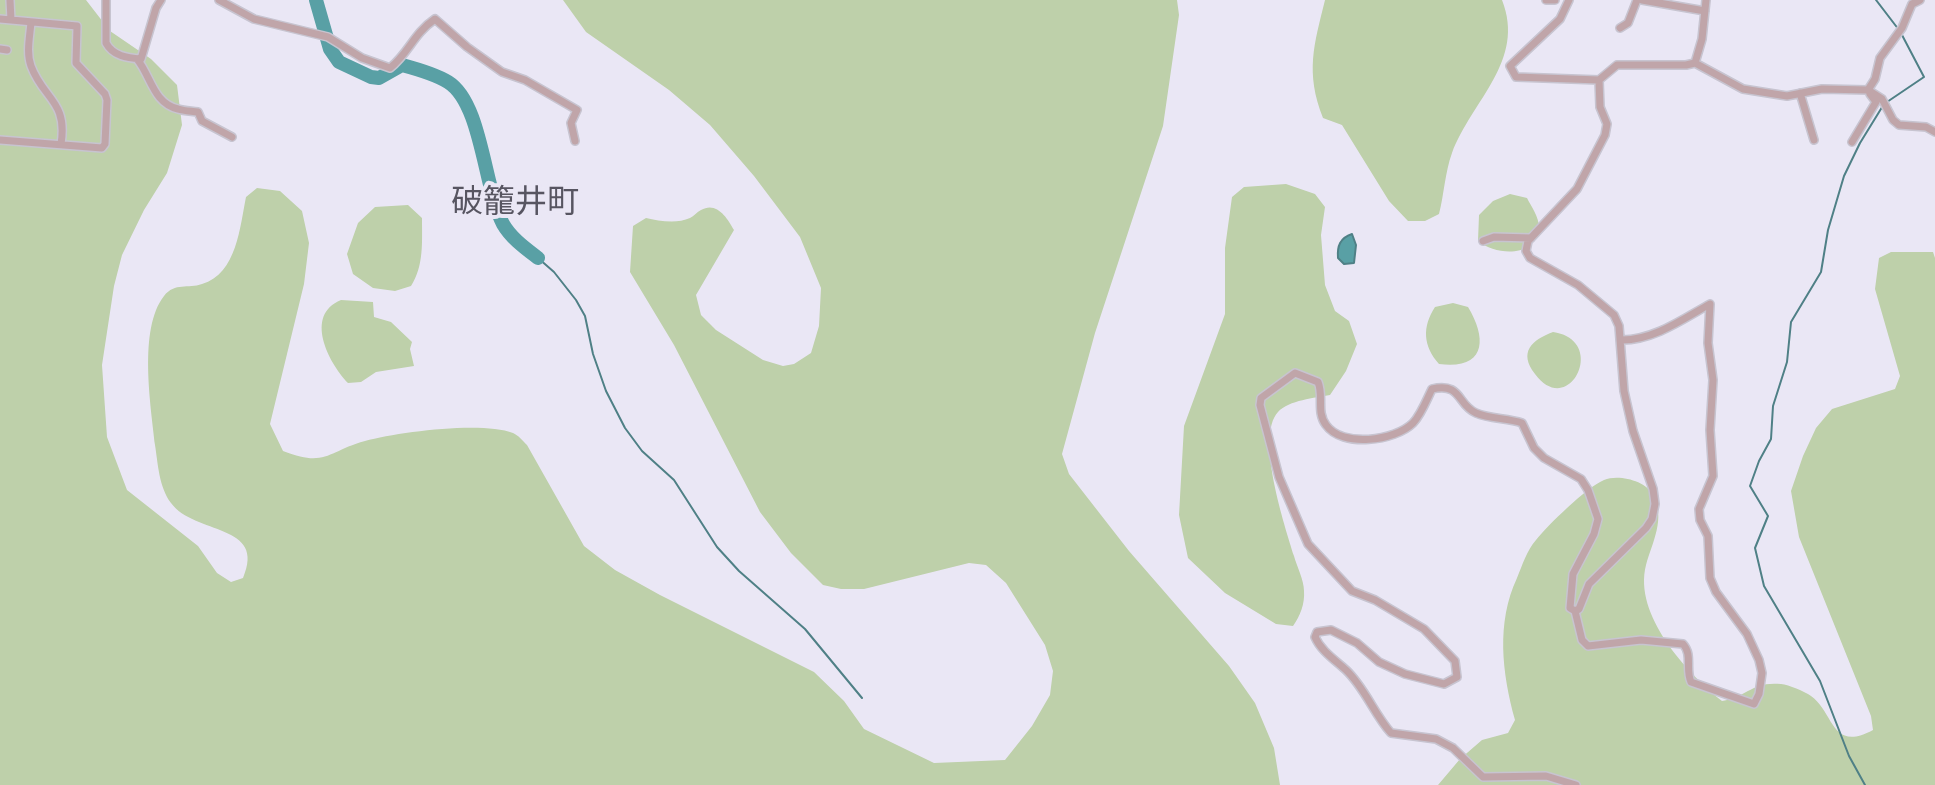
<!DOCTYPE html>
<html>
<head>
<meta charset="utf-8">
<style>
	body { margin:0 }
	canvas { display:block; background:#eae7f5 }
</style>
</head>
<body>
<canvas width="1935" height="785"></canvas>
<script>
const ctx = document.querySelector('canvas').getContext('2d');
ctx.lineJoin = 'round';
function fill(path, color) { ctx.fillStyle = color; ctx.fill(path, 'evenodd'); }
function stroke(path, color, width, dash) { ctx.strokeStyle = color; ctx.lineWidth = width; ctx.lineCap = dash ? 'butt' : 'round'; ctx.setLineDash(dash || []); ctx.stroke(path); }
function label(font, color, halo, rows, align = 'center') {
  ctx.font = font + ' Jost,"Noto Sans JP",sans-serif'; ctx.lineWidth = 8; ctx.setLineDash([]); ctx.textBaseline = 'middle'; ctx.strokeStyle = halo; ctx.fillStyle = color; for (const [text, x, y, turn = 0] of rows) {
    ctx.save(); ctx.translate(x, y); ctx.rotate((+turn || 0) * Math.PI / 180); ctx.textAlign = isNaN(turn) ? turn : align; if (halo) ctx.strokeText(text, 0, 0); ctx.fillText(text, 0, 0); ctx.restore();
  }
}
const green = new Path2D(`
	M0 0H86L110 31 151 59 177 85 182 125 167 173 144 210 122 255 114 286 102 365 107 437 127 490 198 546 217 573 231 582 243 578C267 523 194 535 171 503 159 487 158 464 155 445 151 406 138 329 164 296 175 282 188 289 202 284 237 274 240 226 246 197L257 188 280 191 302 211 309 243 304 284 270 424 283 451C326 468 328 451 365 441 398 432 482 421 513 433 518 435 523 441 527 445L584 546 615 570 660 595 814 672 844 701 864 729 934 763 1005 760 1032 726 1050 695 1053 671 1045 645 1006 583 986 565 969 563 864 589H841L823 585 791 553 760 512 674 345 630 272 633 226 646 218C659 221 677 224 690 218 694 216 697 212 701 210 716 201 727 217 734 230L696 295 701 315 716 330 763 360 783 366 794 364 811 353 819 326 821 288 800 237 754 176 710 125 669 90 586 32 563 0H1177L1179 15 1163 126 1095 333 1062 454 1069 474 1129 551 1229 666 1255 703 1274 748 1280 785H0Z
	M1325 0H1502C1526 61 1472 100 1452 153 1445 172 1444 195 1439 214L1425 221H1408L1389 201 1342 125 1323 118C1305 72 1314 45 1325 0Z
	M1286 184 1315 194 1325 207 1321 235 1325 285 1335 311 1349 321 1357 344 1346 371 1330 395C1315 398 1289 400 1278 412 1255 437 1285 526 1294 556 1297 567 1304 580 1304 591 1305 604 1300 616 1293 626L1276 624 1225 593 1188 558 1179 515 1184 426 1225 314V248L1232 197 1244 187Z
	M1510 194 1527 198C1531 206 1539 217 1539 227 1536 258 1497 256 1478 241L1479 215 1493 201Z
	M408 205 422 218C422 242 424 266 411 286L395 291 373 288 353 274 347 254 358 223 375 207Z
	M1891 252H1933L1935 258V785H1438L1460 759 1482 740 1508 733 1515 720C1502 673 1496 623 1517 578 1522 566 1527 550 1536 540 1548 525 1587 487 1604 480 1619 474 1646 481 1653 495 1666 518 1652 543 1646 565 1633 615 1687 673 1722 701 1747 697 1752 681 1781 684 1789 685 1804 691 1811 696 1834 712 1831 753 1873 730L1871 716 1799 537 1791 491 1803 456 1816 428 1832 409 1895 389 1900 376 1875 289 1879 258Z
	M341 300 373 302 374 317 391 322 412 342 410 349 414 366 376 372 361 382 348 383C328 362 304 315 341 300Z
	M1453 303 1468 307C1488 340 1485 370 1439 364 1423 346 1422 327 1435 307Z
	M1553 332C1609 340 1569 420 1535 374 1518 352 1532 340 1553 332Z`);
const water = new Path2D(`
	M1352 234 1356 245 1354 263 1344 264 1338 258C1337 246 1340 238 1352 234Z`);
const stream = new Path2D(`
	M1876 0 1899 30
	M538 258 554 272 576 300 585 316 593 354 606 391 625 428 642 451 674 480 717 547 739 571 805 629 862 698
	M1865 785 1849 756 1820 681 1764 586 1755 548 1768 516 1750 486 1759 461 1771 439 1773 406 1787 362 1791 322 1821 272 1828 230 1844 176 1860 143 1884 104 1924 77 1902 35`);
const river = new Path2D(`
	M316 0 330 49 339 62 371 77 379 78 402 65C417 69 435 74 448 82 482 103 484 188 503 224 511 238 525 248 538 258`);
const minor = new Path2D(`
	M10 0 11 20
	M106 0V43C113 56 127 58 141 59L156 8 161 0
	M219 0 254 19 328 37 362 58 390 68C409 53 413 34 435 19L467 47 502 72 525 80 577 110 571 123 575 141
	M1546 0H1555
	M1569 0 1560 19 1510 66 1516 77 1599 80
	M1642 0 1705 11
	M0 19 77 26 76 63 105 94 107 100 105 144 102 148 0 140
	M31 22C30 36 26 52 31 66 43 99 68 101 61 144
	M1620 28 1628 23 1637 0
	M0 49 7 50
	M137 59C151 76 153 103 178 109 184 111 191 111 198 112L202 121 232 137
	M1695 63 1702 39 1706 0
	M1868 90 1882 99 1893 120 1899 125 1926 127 1935 132
	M1800 93 1814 140
	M1852 142 1876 102 1870 94
	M1483 241 1494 237 1531 238
	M1575 611 1579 609 1589 584 1646 528 1652 519 1655 504 1653 489 1633 431 1624 391 1619 326 1614 315 1578 285 1530 258 1526 251 1528 241 1577 189 1605 135 1607 124 1600 107 1599 80 1617 65H1686L1695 63 1743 89 1787 96 1822 89 1868 90 1875 79 1880 58 1902 28 1912 4 1920 0
	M1576 785 1546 776 1483 777 1453 748 1436 739 1391 733C1374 714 1365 688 1346 670 1335 660 1321 651 1315 637L1317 632 1331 630 1357 643 1379 662 1405 674 1444 684 1457 677 1455 661 1424 629 1375 600 1352 591 1308 544 1279 477 1260 405 1261 398 1295 373 1318 382C1324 396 1316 412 1326 425 1342 448 1395 441 1413 423 1421 415 1427 399 1432 389 1462 382 1457 405 1476 413 1490 419 1507 418 1522 423L1534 448 1544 458 1581 479 1588 490 1598 519 1594 534 1573 574 1570 608 1575 611 1582 640 1588 646 1641 640 1683 644C1693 655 1685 669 1691 682L1754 704 1759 694 1762 673 1759 660 1747 634 1716 592 1710 578 1708 536 1700 520 1699 509 1713 476 1710 430 1713 380 1708 343 1710 304C1683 319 1654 340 1622 340`);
const quarterNames = [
	["破籠井町",515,204]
];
fill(green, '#bed0aa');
fill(water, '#59a0a5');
stroke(water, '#4f8086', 2);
stroke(stream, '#4f8086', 2);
stroke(river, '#59a0a5', 14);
stroke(minor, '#c7c4d0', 10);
stroke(minor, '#c0a5a9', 7);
label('32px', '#575561', '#eae7f5', quarterNames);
</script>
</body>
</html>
